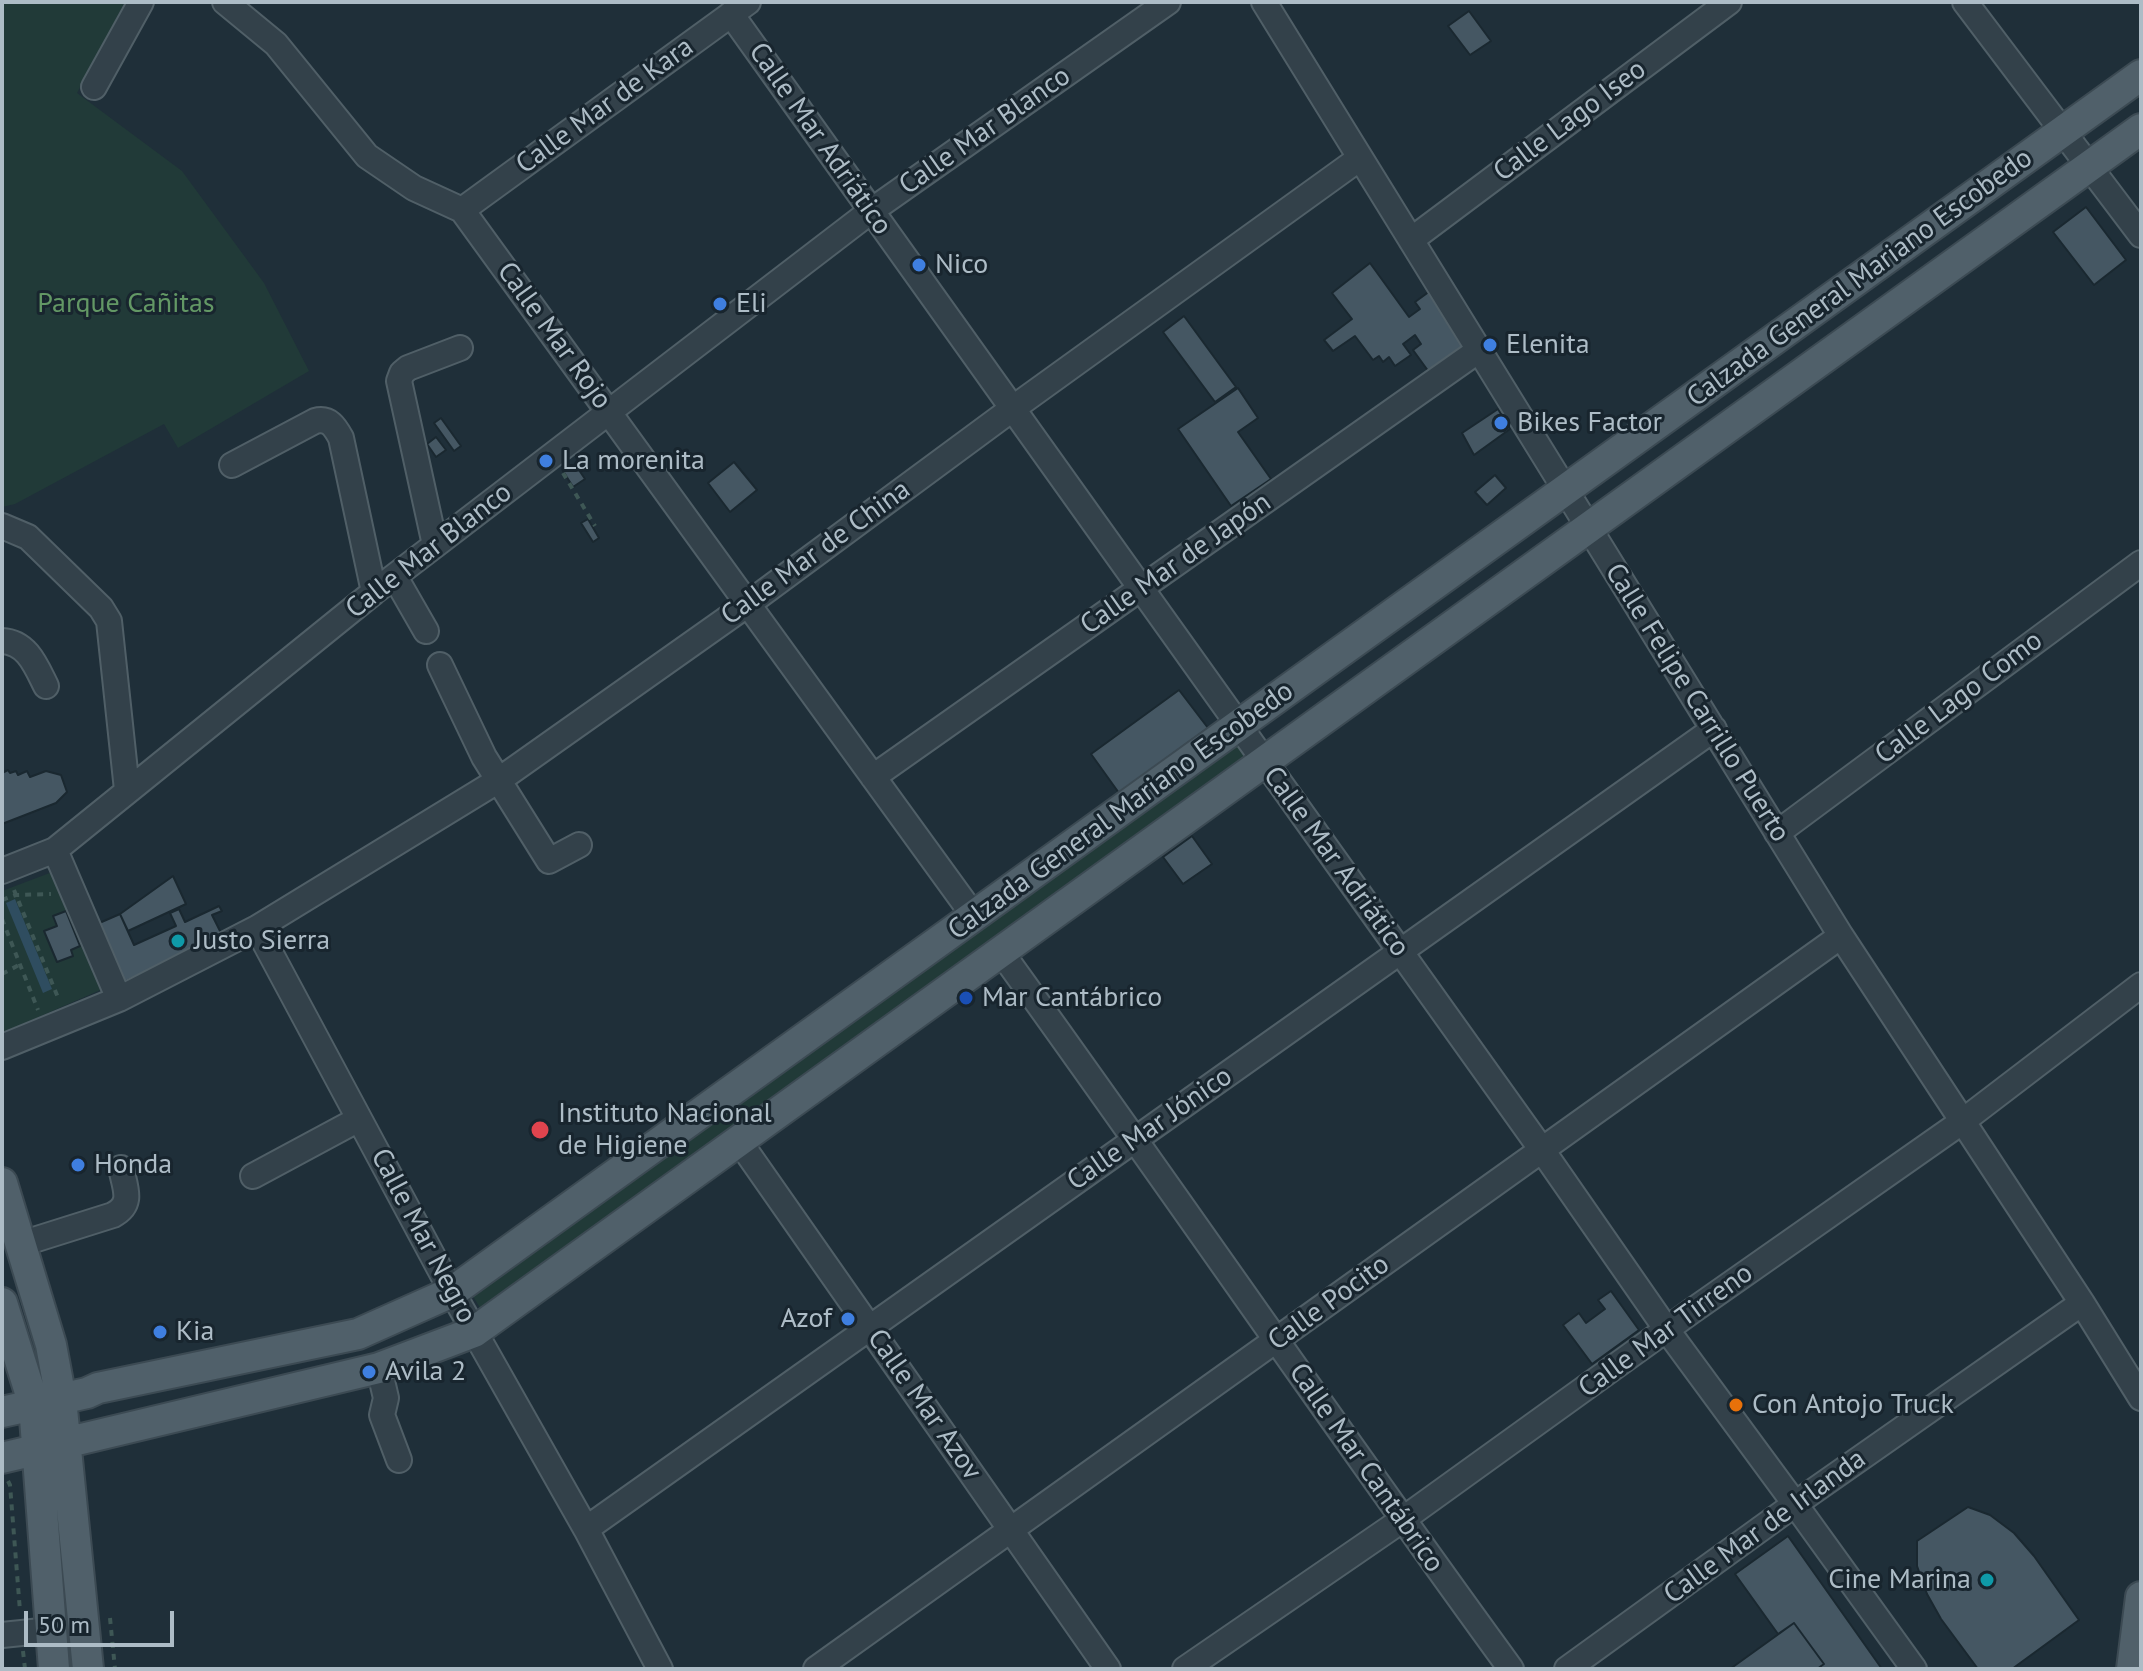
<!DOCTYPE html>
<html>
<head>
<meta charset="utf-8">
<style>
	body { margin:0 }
	#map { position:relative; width:2143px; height:1671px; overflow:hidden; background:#1f2f39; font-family:"PT Sans",sans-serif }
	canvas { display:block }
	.frame { position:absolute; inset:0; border:4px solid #adbcc6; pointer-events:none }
	.scale { position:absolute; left:24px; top:1611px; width:150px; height:36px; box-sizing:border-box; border:4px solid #adbcc6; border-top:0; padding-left:10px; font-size:24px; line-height:28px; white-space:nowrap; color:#adbcc6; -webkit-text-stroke:6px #18252e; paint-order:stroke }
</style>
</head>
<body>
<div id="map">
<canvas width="2143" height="1671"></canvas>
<div class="frame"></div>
<div class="scale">50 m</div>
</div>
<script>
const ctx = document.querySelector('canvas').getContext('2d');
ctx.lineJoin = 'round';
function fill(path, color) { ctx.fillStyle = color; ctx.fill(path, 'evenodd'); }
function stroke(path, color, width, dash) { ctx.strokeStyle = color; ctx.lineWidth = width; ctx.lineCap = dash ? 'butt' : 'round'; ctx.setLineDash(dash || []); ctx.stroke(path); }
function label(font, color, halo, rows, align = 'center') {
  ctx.font = font + ' "PT Sans",sans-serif'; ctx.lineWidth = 6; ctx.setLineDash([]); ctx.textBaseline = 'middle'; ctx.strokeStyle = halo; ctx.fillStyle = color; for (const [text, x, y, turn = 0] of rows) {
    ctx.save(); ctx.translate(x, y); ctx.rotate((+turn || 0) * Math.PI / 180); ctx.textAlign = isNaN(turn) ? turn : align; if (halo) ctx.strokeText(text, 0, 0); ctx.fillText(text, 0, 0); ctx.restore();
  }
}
const green = new Path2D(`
	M2 2H125L77 93 182 171 264 283 309 371 178 448 164 424 15 504 2 507Z
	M1236 738 1254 762 485 1316 471 1293Z
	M55 871 105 988 2 1033V891Z`);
const water = new Path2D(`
	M15 899 52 989 43 993 6 903Z`);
const building = new Path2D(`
	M1469 11 1491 41 1470 55 1448 26Z
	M2086 207 2126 260 2094 285 2053 232Z
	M1370 263 1409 317 1420 309 1415 302 1430 291 1474 351 1434 379 1413 350 1421 344 1415 335 1403 344 1411 355 1395 366 1389 357 1383 362 1379 356 1373 360 1355 336 1333 351 1324 340 1352 319 1332 293Z
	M1184 316 1236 387 1215 402 1163 332Z
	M1238 388 1258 418 1238 432 1271 479 1231 506 1178 429Z
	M1498 409 1510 429 1474 455 1462 433Z
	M441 418 461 446 454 451 434 423Z
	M436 437 446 450 436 457 427 444Z
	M734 462 757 490 730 512 708 483Z
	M575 464 585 479 573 487 563 471Z
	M1495 475 1506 488 1487 505 1475 492Z
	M588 519 599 538 593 542 581 523Z
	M1179 690 1208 728 1119 793 1091 754Z
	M8 770 10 773 16 771 18 775 27 771 30 777 46 771 61 775 67 792 56 803 2 824V773Z
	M1192 836 1212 864 1183 884 1163 857Z
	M173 876 186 904 128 931 120 914Z
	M219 906 222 911 212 915 223 937 124 982 97 924 120 914 134 945 176 926 170 913 179 909 185 922Z
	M66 911 80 946 71 950 73 956 57 962 44 931 57 926 53 916Z
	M1611 1291 1639 1330 1592 1364 1563 1325 1579 1313 1586 1323 1605 1309 1598 1300Z
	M1968 1507 1990 1515 2014 1533 2034 1556 2079 1620 2012 1669H1978L1941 1619 1927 1594 1917 1566V1541Z
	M1788 1536 1882 1669H1817L1824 1664 1794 1623 1778 1634 1735 1574Z
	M1794 1623 1824 1664 1817 1669H1730Z`);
const path = new Path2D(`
	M563 473 595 526
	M14 890 59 1000
	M2 900 16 895 51 894
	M2 919 38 1010
	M2 974 19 965
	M8 1481 10 1485 20 1611
	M110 1618 115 1669
	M23 1651 25 1669`);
const minor = new Path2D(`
	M225 2 276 44 367 156 414 188 462 210 974 916
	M1264 2 1841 936 2082 1303 2141 1398
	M1965 2 2141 235
	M731 14 1542 1150 1667 1330 1795 1504 1914 1669
	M94 87 141 2
	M462 210 748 2
	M1411 240 1729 2
	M232 465 315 421C329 417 335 427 341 438L374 592
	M2 526 28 537 101 608 109 621 127 790
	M435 545 399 381 402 373 408 368 460 348
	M395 577 426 631
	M2 641C27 642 36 666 46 686
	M440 665 484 757 549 861 579 845
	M873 777 1479 350
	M1777 833 2141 563
	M55 850 119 999
	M2 871 55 850 374 592 871 211 1168 2
	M257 928 452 1292 586 1529 660 1669
	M1001 952C1173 1190 1338 1432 1511 1669
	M2 1047 119 999 257 928 499 780 748 604 1012 409 1360 158
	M739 1141 1108 1669
	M253 1176 359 1119
	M21 1244 113 1215C134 1204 125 1188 121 1168
	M379 1368 386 1398 382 1415 399 1460
	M586 1529 1714 729
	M2 1635 51 1630
	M816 1669 1841 936
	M1185 1669 1402 1520 1692 1311 1963 1121 2141 985
	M1567 1669 1795 1504 2082 1303`);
const major = new Path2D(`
	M2 1183 51 1345 61 1399 88 1669
	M2 1303 34 1405 54 1669
	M2 1412 87 1393 98 1388 358 1334 452 1292 2141 75
	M2 1458 379 1368 474 1332 2141 129
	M2132 1669 2141 1597`);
const markers = [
	[919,265,8,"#3f7fe0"],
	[720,304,8,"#3f7fe0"],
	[1490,345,8,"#3f7fe0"],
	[1501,423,8,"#3f7fe0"],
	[546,461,8,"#3f7fe0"],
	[178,941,8,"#0f9aa8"],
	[966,998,8,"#1a4fb4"],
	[540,1130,10,"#e0444e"],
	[78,1165,8,"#3f7fe0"],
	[848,1319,8,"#3f7fe0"],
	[160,1332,8,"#3f7fe0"],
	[369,1372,8,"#3f7fe0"],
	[1736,1405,8,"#e8710a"],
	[1987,1580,8,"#0f9aa8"]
];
const streetNames = [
	["Calle Mar de Kara",605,106,-36],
	["Calle Lago Iseo",1570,121,-37],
	["Calle Mar Blanco",985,131,-35],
	["Calle Mar Adriático",820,139,55],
	["Calzada General Mariano Escobedo",1860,278,-36],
	["Calle Mar Rojo",554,336,54],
	["Calle Mar Blanco",429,551,-38],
	["Calle Mar de China",816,553,-36],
	["Calle Mar de Japón",1176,564,-35],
	["Calle Lago Como",1959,698,-37],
	["Calle Felipe Carrillo Puerto",1697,703,58],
	["Calzada General Mariano Escobedo",1121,811,-36],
	["Calle Mar Adriático",1336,862,54],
	["Calle Mar Jónico",1150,1129,-35],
	["Calle Mar Negro",423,1236,62],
	["Calle Pocito",1329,1303,-36],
	["Calle Mar Tirreno",1666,1331,-36],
	["Calle Mar Azov",924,1405,55],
	["Calle Mar Cantábrico",1366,1468,55],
	["Calle Mar de Irlanda",1765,1527,-36]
];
const poiNames = [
	["Nico",935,265],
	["Eli",736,304],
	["Elenita",1506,345],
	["Bikes Factor",1517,423],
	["La morenita",562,461],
	["Justo Sierra",194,941],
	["Mar Cantábrico",982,998],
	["Instituto Nacional",558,1114],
	["de Higiene",558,1146],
	["Honda",94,1165],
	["Azof",832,1319,"right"],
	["Kia",176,1332],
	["Avila 2",385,1372],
	["Con Antojo Truck",1752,1405],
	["Cine Marina",1971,1580,"right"]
];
const parkNames = [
	["Parque Cañitas",126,304]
];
fill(green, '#213a38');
fill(water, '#2f4d60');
fill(building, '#455763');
stroke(building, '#1a2830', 2);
stroke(minor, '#505f67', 28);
stroke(major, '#3c4a53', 34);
stroke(path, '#3e5755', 4, [6, 6]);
stroke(minor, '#33414a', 24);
stroke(major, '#50606a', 30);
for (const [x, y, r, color] of markers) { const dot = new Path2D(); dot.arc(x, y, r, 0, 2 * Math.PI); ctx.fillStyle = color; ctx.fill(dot); stroke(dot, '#18252e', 3); }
label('28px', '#adbcc6', '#18252e', streetNames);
label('28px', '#adbcc6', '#18252e', poiNames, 'left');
label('28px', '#639865', '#18252e', parkNames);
</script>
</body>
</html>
